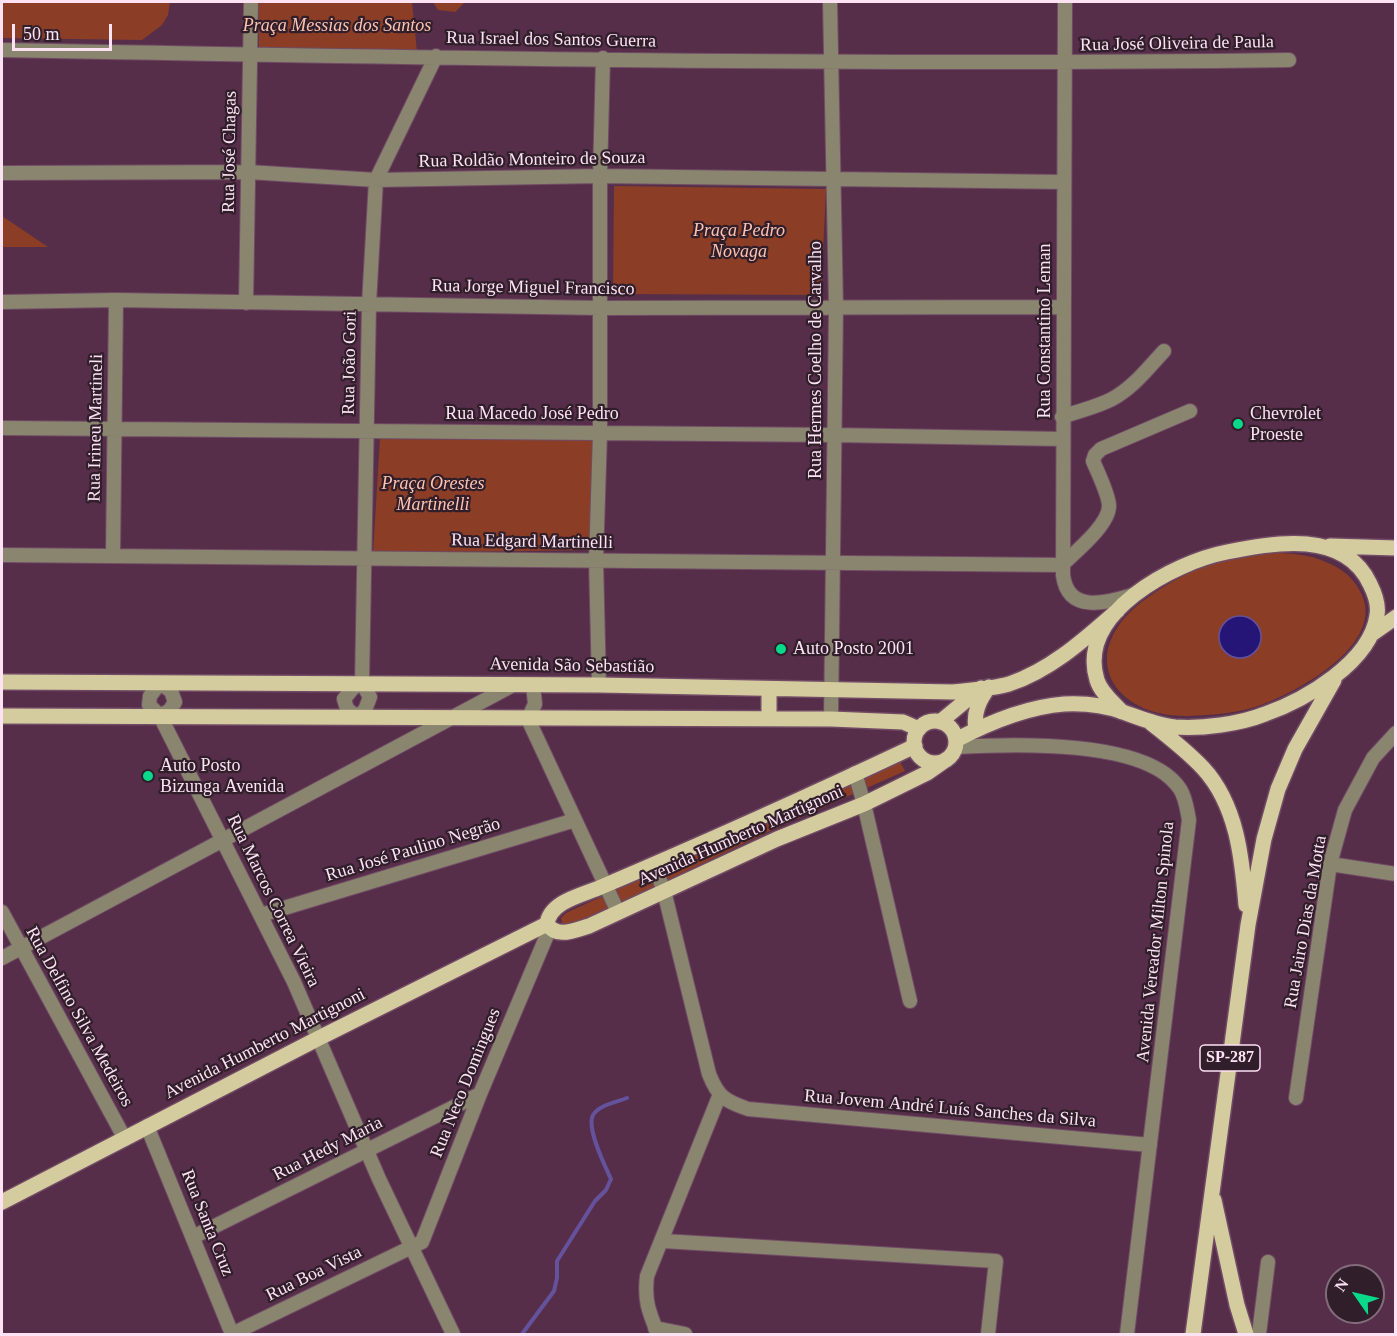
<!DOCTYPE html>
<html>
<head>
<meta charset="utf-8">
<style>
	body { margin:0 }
	#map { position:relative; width:1397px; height:1336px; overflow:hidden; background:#562e4a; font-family:Georgia,serif }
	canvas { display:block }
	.frame { position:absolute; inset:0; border:3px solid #fce2f3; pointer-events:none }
	.north { position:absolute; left:1325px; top:1264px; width:60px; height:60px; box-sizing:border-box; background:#301e2a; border:2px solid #826c7a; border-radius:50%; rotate:304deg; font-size:16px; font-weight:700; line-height:24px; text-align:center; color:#fce2f3 }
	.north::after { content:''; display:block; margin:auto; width:21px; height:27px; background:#09d98b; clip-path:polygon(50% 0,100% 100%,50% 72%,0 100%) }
	.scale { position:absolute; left:12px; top:24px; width:100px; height:27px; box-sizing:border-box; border:3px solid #fce2f3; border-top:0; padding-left:8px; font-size:18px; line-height:21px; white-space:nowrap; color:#fce2f3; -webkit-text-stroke:4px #301e2a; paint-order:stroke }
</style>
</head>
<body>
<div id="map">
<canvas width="1397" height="1336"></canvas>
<div class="frame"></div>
<div class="north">N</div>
<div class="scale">50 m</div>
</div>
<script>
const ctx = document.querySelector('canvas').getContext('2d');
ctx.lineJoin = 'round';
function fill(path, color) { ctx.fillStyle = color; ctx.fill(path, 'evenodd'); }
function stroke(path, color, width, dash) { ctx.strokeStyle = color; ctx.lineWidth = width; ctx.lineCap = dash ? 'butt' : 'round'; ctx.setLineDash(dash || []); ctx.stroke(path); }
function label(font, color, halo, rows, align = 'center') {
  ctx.font = font + ' Georgia,serif'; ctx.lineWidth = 4.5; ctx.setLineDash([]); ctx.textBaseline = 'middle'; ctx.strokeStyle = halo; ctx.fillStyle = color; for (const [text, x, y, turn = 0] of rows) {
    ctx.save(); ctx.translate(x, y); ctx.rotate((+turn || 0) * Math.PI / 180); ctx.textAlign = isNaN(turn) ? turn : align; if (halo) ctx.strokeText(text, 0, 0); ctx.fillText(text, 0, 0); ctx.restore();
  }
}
const green = new Path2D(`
	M2 2H170L168 15 162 25 142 40 2 38Z
	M259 2H412L417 52 259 50Z
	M433 2H465L455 12 438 10Z
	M614 186 826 189 821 295 613 294Z
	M2 216 48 247H2Z
	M380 439 594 440 592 550 373 553Z
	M1268 552C1284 554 1303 553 1318 559 1338 566 1353 575 1362 595 1384 645 1299 691 1261 705 1239 713 1212 715 1189 716 1115 718 1075 657 1139 604 1161 587 1188 571 1215 563 1232 558 1251 556 1268 552Z
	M899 760 905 771 772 830 570 927 563 926 561 918 566 913Z`);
const water = new Path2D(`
	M1219 637a21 21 0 1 1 42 0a21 21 0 1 1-42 0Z`);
const stream = new Path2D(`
	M522 1334 554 1291 557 1278V1261L595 1201 606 1190 611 1179C605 1166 586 1128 593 1115 599 1105 617 1102 627 1098`);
const minor = new Path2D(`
	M830 2 836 307 831 719
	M1065 2 1063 575C1068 614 1107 603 1133 595
	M2 50C431 58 860 66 1289 60
	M2 173 248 172 376 180 600 176 1064 182
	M2 302 116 300 601 308 1063 307
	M246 303 251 2
	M1062 417C1078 411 1097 407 1112 399 1133 388 1148 368 1164 351
	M2 428 834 435 1062 439
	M2 555 1062 565
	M113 556 116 300
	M1062 565C1075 552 1109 525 1109 506 1109 495 1098 473 1093 461L1095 455 1101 449 1190 411
	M362 683 369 304 376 180 436 56
	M362 683 370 697 365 710 357 717 347 709 344 699 353 688Z
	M533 685 535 704 528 719 618 912
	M599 685 596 560 600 433V176L603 58
	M160 716 170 710 175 702 171 691 160 683 150 696 149 705 160 716 294 982 379 1179 453 1334
	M956 747C1009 744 1147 738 1180 789 1186 798 1187 810 1189 820L1127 1334
	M855 773 864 804 910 1001
	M1330 864 1396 874
	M654 865 664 891 709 1074C718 1097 725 1101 748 1109L1150 1145
	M2 912 125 1139
	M261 915 575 820
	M2 958 513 685
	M1296 1098 1330 864 1345 810 1373 758 1396 733
	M147 1126 232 1334 422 1242 480 1094 550 928
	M193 1237 480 1094
	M663 1241 996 1261 988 1334
	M655 1328 685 1334
	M658 1334C649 1312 644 1301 647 1276L720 1094
	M1259 1334 1268 1262`);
const major = new Path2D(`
	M1330 546 1396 548
	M1372 634 1396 617
	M2 682 599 685 953 692C971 690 991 689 1009 684 1051 670 1085 639 1118 610
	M769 689V719
	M2 716 831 719 903 722 919 729
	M914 742a21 21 0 1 1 42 0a21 21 0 1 1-42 0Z
	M940 722 981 688
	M1151 723C1169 737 1187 751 1203 768 1237 805 1242 858 1246 905
	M976 730C973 713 979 700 989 687
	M956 740C990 722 1026 707 1064 704 1083 703 1104 705 1123 712 1140 718 1156 725 1175 727 1202 729 1240 724 1265 714 1305 700 1371 662 1377 615 1379 604 1375 594 1370 584 1345 530 1274 542 1227 552 1175 562 1076 613 1097 680 1101 693 1113 702 1122 712
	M547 924C557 939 575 930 589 926L777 839 864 804 927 773 947 759
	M547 924C550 901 583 895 601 887 707 842 811 795 915 746
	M1214 1200 1237 1305 1246 1334
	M2 1202 319 1038 547 924
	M1193 1334 1248 925 1264 839 1278 789 1295 749 1334 680`);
const markers = [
	[1238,424,6,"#09d98b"],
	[781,649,6,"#09d98b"],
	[148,776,6,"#09d98b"]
];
const shields = [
	[1230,1058,60]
];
const shieldNames = [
	["SP-287",1230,1058]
];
const parkNames = [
	["Praça Messias dos Santos",337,26],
	["Praça Pedro",739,231],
	["Novaga",739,252],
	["Praça Orestes",433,484],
	["Martinelli",433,505]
];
const streetNames = [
	["Rua Israel dos Santos Guerra",551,40,1],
	["Rua José Oliveira de Paula",1177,44,-1],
	["Rua José Chagas",230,152,-89],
	["Rua Roldão Monteiro de Souza",532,160,-1],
	["Rua Jorge Miguel Francisco",533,288,1],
	["Rua Constantino Leman",1045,331,-90],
	["Rua Hermes Coelho de Carvalho",816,360,-90],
	["Rua João Gori",350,363,-89],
	["Rua Macedo José Pedro",532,414],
	["Rua Irineu Martineli",96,428,-89],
	["Rua Edgard Martinelli",532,542,1],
	["Avenida São Sebastião",572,666,1],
	["Avenida Humberto Martignoni",741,836,-24],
	["Rua José Paulino Negrão",413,850,-17],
	["Rua Marcos Correa Vieira",273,901,64],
	["Rua Jairo Dias da Motta",1306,922,-80],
	["Avenida Vereador Milton Spinola",1156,942,-84],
	["Rua Delfino Silva Medeiros",79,1017,61],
	["Avenida Humberto Martignoni",265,1044,-27],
	["Rua Neco Domingues",466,1083,-68],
	["Rua Jovem André Luís Sanches da Silva",950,1109,5],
	["Rua Hedy Maria",328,1149,-27],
	["Rua Santa Cruz",207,1223,68],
	["Rua Boa Vista",314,1274,-26]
];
const poiNames = [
	["Chevrolet",1250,414],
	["Proeste",1250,435],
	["Auto Posto 2001",793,649],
	["Auto Posto",160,766],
	["Bizunga Avenida",160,787]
];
fill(green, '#8b3e25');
fill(water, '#241576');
stroke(water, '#65529c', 1.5);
stroke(stream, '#65529c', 4);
stroke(minor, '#714b65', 16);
stroke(major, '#714b65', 18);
stroke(minor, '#89856f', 14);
stroke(major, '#d4cb9e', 15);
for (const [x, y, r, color] of markers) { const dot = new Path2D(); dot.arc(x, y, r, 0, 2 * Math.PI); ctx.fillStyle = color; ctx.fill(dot); stroke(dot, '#301e2a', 2); }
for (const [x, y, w] of shields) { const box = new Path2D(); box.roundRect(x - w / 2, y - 13, w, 26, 4.5); ctx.fillStyle = '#301e2a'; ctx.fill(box); stroke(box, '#fce2f3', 1.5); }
label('bold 16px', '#fce2f3', null, shieldNames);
label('italic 18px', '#fec3b0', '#301e2a', parkNames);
label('18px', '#fce2f3', '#301e2a', streetNames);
label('18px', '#fce2f3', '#301e2a', poiNames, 'left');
</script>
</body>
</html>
